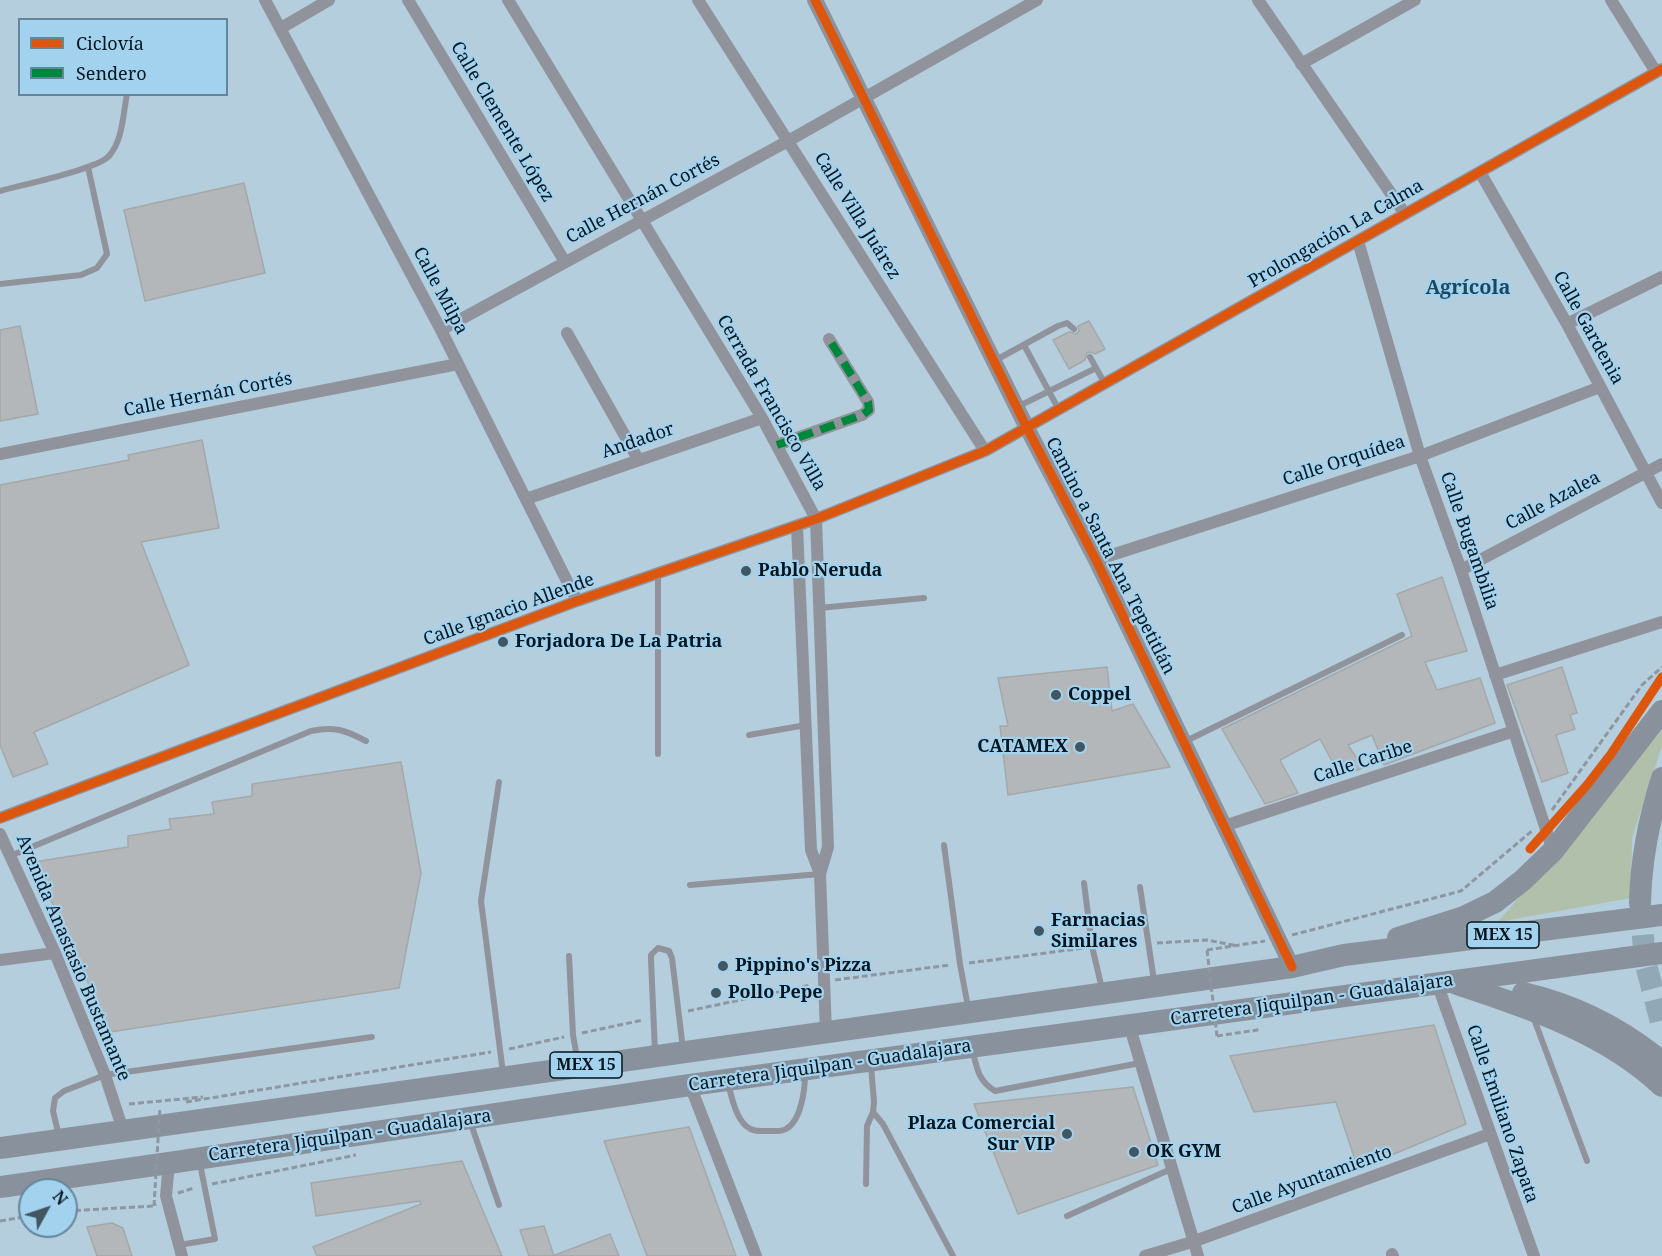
<!DOCTYPE html>
<html>
<head>
<meta charset="utf-8">
<style>
	body { margin:0 }
	#map { position:relative; width:1662px; height:1256px; overflow:hidden; background:#b4cedd; font-family:"Noto Serif",serif }
	canvas { display:block }
	.legend { position:absolute; left:18px; top:18px; width:210px; height:78px; box-sizing:border-box; background:#a3d2ee; border:2px solid #63869b; margin:0; padding:8px 10px; list-style:none; font-size:18px; color:#04151e }
	.legend li { display:flex; align-items:center; gap:12px; height:30px }
	.legend b { width:30px; border:2px solid #63869b }
	.north { position:absolute; left:18px; top:1178px; width:60px; height:60px; box-sizing:border-box; background:#a3d2ee; border:2px solid #63869b; border-radius:50%; rotate:50deg; font-size:16px; font-weight:700; line-height:24px; text-align:center; color:#04151e }
	.north::after { content:''; display:block; margin:auto; width:21px; height:27px; background:#425661; clip-path:polygon(50% 0,100% 100%,50% 72%,0 100%) }
</style>
</head>
<body>
<div id="map">
<canvas width="1662" height="1256"></canvas>
<ul class="legend">
<li><b style="height:8px;background:#dd560d"></b>Ciclovía</li>
<li><b style="height:8px;background:#00873e"></b>Sendero</li>
</ul>
<div class="north">N</div>
</div>
<script>
const ctx = document.querySelector('canvas').getContext('2d');
ctx.lineJoin = 'round';
function fill(path, color) { ctx.fillStyle = color; ctx.fill(path, 'evenodd'); }
function stroke(path, color, width, dash) { ctx.strokeStyle = color; ctx.lineWidth = width; ctx.lineCap = dash ? 'butt' : 'round'; ctx.setLineDash(dash || []); ctx.stroke(path); }
function label(font, color, halo, rows, align = 'center') {
  ctx.font = font + ' "Noto Serif",serif'; ctx.lineWidth = 4.5; ctx.setLineDash([]); ctx.textBaseline = 'middle'; ctx.strokeStyle = halo; ctx.fillStyle = color; for (const [text, x, y, turn = 0] of rows) {
    ctx.save(); ctx.translate(x, y); ctx.rotate((+turn || 0) * Math.PI / 180); ctx.textAlign = isNaN(turn) ? turn : align; if (halo) ctx.strokeText(text, 0, 0); ctx.fillText(text, 0, 0); ctx.restore();
  }
}
const green = new Path2D(`
	M1662 730V746L1632 838 1631 898 1498 922Z`);
const building = new Path2D(`
	M244 183 265 273 145 301 124 210Z
	M1089 321 1105 349 1095 354 1091 352 1087 353 1085 360 1069 369 1053 340 1069 332 1076 334 1079 331 1078 326Z
	M20 326 38 414 0 421V330Z
	M202 440 219 528 141 542 189 665 34 732 48 764 13 777 0 745V485L129 460 128 455Z
	M1442 577 1467 651 1425 662 1437 690 1480 678 1495 723 1384 765 1372 735 1348 745 1363 768 1340 776 1320 739 1280 760 1298 793 1265 804 1222 729 1412 636 1397 594Z
	M1107 667 1112 711 1133 704 1170 767 1008 795 1000 726H1008L998 678Z
	M1562 667 1577 713 1570 715 1575 729 1556 735 1568 773 1542 782 1507 685Z
	M401 762 421 873 399 988 110 1032 34 862 128 847V836L171 829 169 819 214 814 212 802 252 796V784Z
	M1434 1025 1466 1124 1358 1169 1336 1102 1254 1112 1230 1056Z
	M1133 1087 1158 1165 1018 1214 974 1104Z
	M689 1127 736 1256H647L604 1141Z
	M462 1161 502 1256H317L313 1247 421 1204 420 1201 316 1216 311 1183Z
	M112 1223 123 1228 132 1256H97L87 1227Z
	M544 1226 554 1256H529L520 1230Z
	M610 1234 619 1256H555V1255Z`);
const highwayTunnel = new Path2D(`
	M1640 902 1645 961 1662 1026`);
const path = new Path2D(`
	M1552 810 1642 685 1662 667
	M1292 935 1461 891 1533 830
	M1157 943 1207 940 1238 946
	M1103 946 1138 944
	M1207 950 1265 941
	M969 963 1084 948
	M835 980 950 965
	M688 1011 811 985
	M582 1033 643 1020
	M1217 1036 1257 1030 1256 1027
	M509 1049 564 1037
	M186 1102 491 1052
	M129 1104 203 1097
	M212 1184 356 1155
	M178 1193 194 1188
	M66 1211 154 1206 156 1204
	M0 1221 30 1216`);
const lane = new Path2D(`
	M0 191C21 185 98 169 109 156 123 140 123 114 127 94
	M0 284 81 275 97 268 107 254 88 167
	M1024 345 1059 410
	M1090 357 1105 384
	M996 360 1058 326 1067 323 1074 329
	M1019 406 1096 368
	M819 608 924 598
	M749 735 806 725
	M1184 742 1402 635
	M658 754V574
	M499 782 481 901 503 1073
	M944 845 960 964 968 1007
	M10 856 311 731C334 726 345 730 366 741
	M1084 883 1092 946 1102 989
	M690 885 820 874
	M1140 887 1154 981
	M569 956 573 1035 578 1063
	M1534 1019 1587 1161
	M655 1052 651 960V955L658 948 669 951 672 958 683 1049
	M973 1052C977 1070 979 1081 995 1091L1140 1063
	M728 1084C732 1097 735 1116 746 1126 753 1132 759 1131 768 1131 773 1131 781 1132 786 1129 801 1121 805 1090 805 1074
	M873 1112 883 1124 953 1256
	M471 1124 499 1205
	M59 1136 53 1111 55 1098 64 1091 105 1075 372 1037
	M866 1184 867 1126 873 1112 874 1102 871 1066
	M1067 1216 1171 1169
	M179 1245 215 1239 200 1164`);
const street = new Path2D(`
	M265 0 441 330 577 601
	M408 0 565 262
	M508 0 762 418 816 519 828 847 820 874
	M698 0 985 451
	M1258 0 1405 214
	M1611 0 1656 72
	M281 28 329 0
	M1301 64 1415 0
	M1480 172 1567 324 1662 503
	M1358 241 1420 456 1461 570 1553 851
	M1567 324 1662 277
	M441 330 788 141 1037 0
	M567 333 638 459
	M777 445 862 415 869 410 868 402 829 339
	M0 454 458 364
	M526 499 762 418
	M797 526 811 850 820 874 826 1032
	M1096 560 1420 456 1600 387
	M1461 570 1662 464
	M1495 675 1662 622
	M0 818 577 601 816 519 985 451 1662 69
	M1224 826 1514 731
	M0 834 55 953 105 1075 123 1130
	M0 960 55 953
	M1437 983 1534 1256
	M1129 1024 1198 1256
	M690 1085 756 1256
	M169 1163 166 1196 182 1256
	M1392 1254 1393 1256
	M1145 1256 1192 1242 1490 1134`);
const secondary = new Path2D(`
	M815 0 1027 428 1096 560 1292 967`);
const highway = new Path2D(`
	M1640 902C1641 859 1649 819 1662 778
	M1398 938 1464 917 1495 902 1523 880 1553 851 1662 711
	M1457 984C1530 1008 1606 1033 1662 1086
	M1523 993C1575 1005 1621 1028 1662 1062
	M0 1148 1292 967 1344 955 1662 915
	M0 1187 169 1163 690 1085 1662 953`);
const pathBridge = new Path2D(`
	M1207 950 1217 1036
	M154 1206 160 1107`);
const quiet = new Path2D(`
	M777 445 862 415 869 410 868 402 829 339`);
const cycleway = new Path2D(`
	M815 0 1027 428 1096 560 1292 967
	M0 818 577 601 816 519 985 451 1662 69
	M1530 849 1587 785 1611 754 1662 677`);
const markers = [
	[746,571,6,"#425661"],
	[503,642,6,"#425661"],
	[1056,695,6,"#425661"],
	[1080,747,6,"#425661"],
	[1039,931,6,"#425661"],
	[723,966,6,"#425661"],
	[716,993,6,"#425661"],
	[1067,1134,6,"#425661"],
	[1134,1152,6,"#425661"]
];
const shields = [
	[1503,935,72],
	[586,1065,72]
];
const shieldNames = [
	["MEX 15",1503,935],
	["MEX 15",586,1065]
];
const streetNames = [
	["Calle Clemente López",502,122,59],
	["Calle Hernán Cortés",643,199,-28],
	["Calle Villa Juárez",857,216,58],
	["Prolongación La Calma",1336,234,-30],
	["Calle Milpa",440,291,62],
	["Calle Gardenia",1588,328,61],
	["Calle Hernán Cortés",208,395,-11],
	["Cerrada Francisco Villa",771,403,60],
	["Andador",638,441,-19],
	["Calle Orquídea",1344,461,-18],
	["Calle Azalea",1553,501,-28],
	["Calle Bugambilia",1469,541,71],
	["Camino a Santa Ana Tepetitlán",1110,556,63],
	["Calle Ignacio Allende",509,610,-20],
	["Calle Caribe",1363,762,-18],
	["Avenida Anastasio Bustamante",73,958,67],
	["Carretera Jiquilpan - Guadalajara",1312,1000,-8],
	["Carretera Jiquilpan - Guadalajara",830,1066,-8],
	["Calle Emiliano Zapata",1502,1114,71],
	["Carretera Jiquilpan - Guadalajara",350,1136,-8],
	["Calle Ayuntamiento",1312,1180,-20]
];
const poiNames = [
	["Pablo Neruda",758,571],
	["Forjadora De La Patria",515,642],
	["Coppel",1068,695],
	["CATAMEX",1068,747,"right"],
	["Farmacias",1051,921],
	["Similares",1051,942],
	["Pippino's Pizza",735,966],
	["Pollo Pepe",728,993],
	["Plaza Comercial",1055,1124,"right"],
	["Sur VIP",1055,1145,"right"],
	["OK GYM",1146,1152]
];
const neighbourhoodNames = [
	["Agrícola",1468,288]
];
fill(green, '#b0c0ab');
fill(building, '#b3b7b9');
stroke(building, '#a4a8a9', 1.5);
stroke(highwayTunnel, '#91a9b7', 22, [22, 11]);
stroke(path, '#8d97a1', 3, [6, 3]);
stroke(lane, '#90939b', 6);
stroke(street, '#90939b', 12);
stroke(secondary, '#8d929c', 16);
stroke(highway, '#89929c', 22);
stroke(pathBridge, '#8d97a1', 3, [6, 3]);
stroke(quiet, '#00873e', 8, [15, 8]);
stroke(cycleway, '#dd560d', 9);
for (const [x, y, r, color] of markers) { const dot = new Path2D(); dot.arc(x, y, r, 0, 2 * Math.PI); ctx.fillStyle = color; ctx.fill(dot); stroke(dot, '#a3d2ee', 2); }
for (const [x, y, w] of shields) { const box = new Path2D(); box.roundRect(x - w / 2, y - 13, w, 26, 4.5); ctx.fillStyle = '#a3d2ee'; ctx.fill(box); stroke(box, '#04151e', 1.5); }
label('bold 16px', '#04151e', null, shieldNames);
label('18px', '#04151e', '#a3d2ee', streetNames);
label('bold 18px', '#04151e', '#a3d2ee', poiNames, 'left');
label('bold 20px', '#1c485f', '#a3d2ee', neighbourhoodNames);
</script>
</body>
</html>
